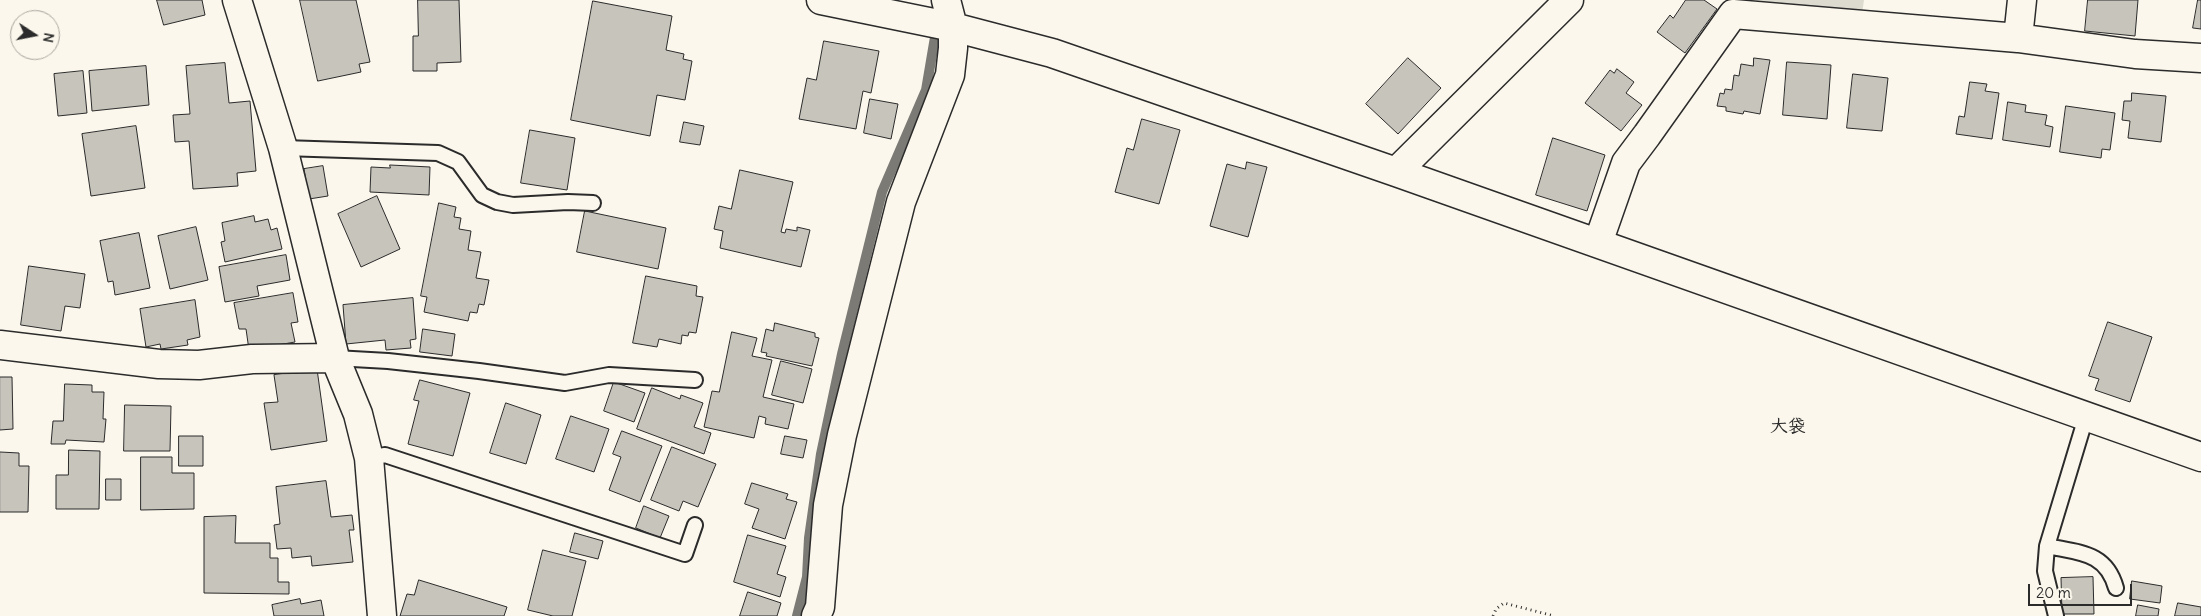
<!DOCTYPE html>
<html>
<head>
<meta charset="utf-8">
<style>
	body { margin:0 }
	#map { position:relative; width:2201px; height:616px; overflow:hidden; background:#fbf7ec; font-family:Delius,sans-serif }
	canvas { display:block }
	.north { position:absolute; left:10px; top:10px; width:50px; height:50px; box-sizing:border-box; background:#fbf7ec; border:1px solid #a8a59f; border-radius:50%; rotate:101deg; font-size:14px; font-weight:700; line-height:20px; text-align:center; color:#2b2b2b }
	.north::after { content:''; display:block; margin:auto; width:18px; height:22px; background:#2b2b2b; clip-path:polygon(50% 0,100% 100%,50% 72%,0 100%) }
	.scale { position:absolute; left:2028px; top:584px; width:104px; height:22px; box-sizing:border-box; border:2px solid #2b2b2b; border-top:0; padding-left:6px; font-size:15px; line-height:18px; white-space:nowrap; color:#2b2b2b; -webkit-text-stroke:4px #fbf7ec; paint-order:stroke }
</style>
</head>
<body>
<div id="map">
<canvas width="2201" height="616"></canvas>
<div class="north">N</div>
<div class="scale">20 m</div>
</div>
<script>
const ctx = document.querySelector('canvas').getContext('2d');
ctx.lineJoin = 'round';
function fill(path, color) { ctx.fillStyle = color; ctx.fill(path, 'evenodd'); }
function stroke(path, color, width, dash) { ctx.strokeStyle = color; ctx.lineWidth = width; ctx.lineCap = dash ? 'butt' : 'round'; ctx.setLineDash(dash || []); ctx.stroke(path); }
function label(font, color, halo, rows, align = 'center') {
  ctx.font = font + ' Delius,"Klee One",sans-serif'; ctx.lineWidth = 4.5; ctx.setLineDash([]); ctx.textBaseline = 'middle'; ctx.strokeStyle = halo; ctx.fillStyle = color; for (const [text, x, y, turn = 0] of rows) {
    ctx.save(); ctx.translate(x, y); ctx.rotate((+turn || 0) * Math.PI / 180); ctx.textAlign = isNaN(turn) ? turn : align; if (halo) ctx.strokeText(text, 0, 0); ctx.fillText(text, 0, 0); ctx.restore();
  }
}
const green = new Path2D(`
	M1751 0H1864L1862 14 1751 4Z`);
const stream = new Path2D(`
	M797 616 807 577 809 538 821 454 842 354 882 192 926 90 935 37`);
const building = new Path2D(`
	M157 0H202L205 15 164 25Z
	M300 0H356L370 62 359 64 361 72 318 81Z
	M418 0H459L461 62 437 63V71H413V36H418Z
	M1686 0H1704L1717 9 1685 53 1657 32 1670 15 1673 18Z
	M2088 0H2138L2135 36 2085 31Z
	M2198 0H2201V29L2193 28Z
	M593 1 672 16 666 50 684 54 683 59 692 61 685 100 657 95 650 136 571 120Z
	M824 41 879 51 871 93 863 91 856 129 799 119 807 78 816 80Z
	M1408 58 1441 88 1398 134 1366 104Z
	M1754 58 1770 60 1760 114 1744 111 1743 114 1726 111V107L1717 106 1720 93 1724 94 1725 89 1732 90 1734 75 1739 76 1741 64 1753 66Z
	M1787 62 1831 65 1827 119 1783 115Z
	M225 63 229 103 250 101 256 171 237 173 238 186 193 189 189 141 175 142 173 115 190 114 186 66Z
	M146 66 149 105 92 111 89 71Z
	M1617 69 1634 82 1626 93 1642 105 1621 131 1585 103 1610 70 1614 73Z
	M83 71 87 113 58 116 54 74Z
	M1853 74 1888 78 1882 131 1847 128Z
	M1970 82 1987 84 1985 91 1999 93 1992 139 1956 134 1959 116 1964 117Z
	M2132 93 2166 96 2161 142 2128 138 2130 121 2122 120 2124 101H2131Z
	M870 99 898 104 891 139 864 133Z
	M2008 102 2026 105 2025 112 2047 115 2045 125 2053 127 2050 147 2003 140Z
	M2066 106 2115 113 2110 150 2102 149 2101 158 2060 152Z
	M1142 119 1180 130 1159 204 1115 192 1127 148 1133 150Z
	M684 122 704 126 700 145 680 142Z
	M136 126 145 188 91 196 82 134Z
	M530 130 575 138 567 190 521 183Z
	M1553 138 1605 155 1587 211 1536 195Z
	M1247 162 1267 167 1248 237 1210 226 1227 164 1245 169Z
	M390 165 430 167 429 195 370 192 371 167 390 168Z
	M323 166 328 196 309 199 304 169Z
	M740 170 793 182 781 232 785 233 786 229 797 231V227L810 230 801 267 720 248 723 231 714 229 719 206 731 209Z
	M377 196 400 249 361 267 338 214Z
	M439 203 456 207 454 217 461 218 459 229 471 231 468 250 481 252 476 278 489 280 484 305 479 304 477 313 470 312 468 321 424 312 427 297 421 296Z
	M585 211 666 228 658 269 577 252Z
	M254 216 255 222 268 219 271 230 277 228 282 249 225 262 221 242 225 241 222 223Z
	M196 227 208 280 170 289 158 236Z
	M139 233 150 288 115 295 113 281 108 282 100 241Z
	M286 255 290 280 257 286 259 296 225 302 219 267Z
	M29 266 85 274 80 308 65 306 61 331 21 325Z
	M646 276 697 286 696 296 703 297 696 333 689 332 688 336 682 335 681 344 659 339 657 347 633 343Z
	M293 293 298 322 291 323 295 342 249 350 246 329H239L234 303Z
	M413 298 416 339 410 340 411 348 386 350 385 340 346 344 343 305Z
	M195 300 200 337 187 340 188 345 161 349 160 344 146 347 140 309Z
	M2108 322 2152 337 2130 402 2095 390 2099 379 2089 376Z
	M775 323 815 333V337L819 338 812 366 766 356 767 353 761 352 766 329 773 331Z
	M423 329 455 334 452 356 420 352Z
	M732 332 757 338 752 356 772 360 763 397 794 404 788 429 765 424 766 418 759 416 754 438 704 427 712 391 719 392Z
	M781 361 812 369 803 403 772 395Z
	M317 369 327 441 271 450 264 403 278 402 274 375Z
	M0 377H12L13 429 0 430Z
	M420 380 470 393 453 456 408 444 419 401 414 400Z
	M614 382 645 393 634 422 604 411Z
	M65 384 92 385V392H104L103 419H106L104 442 66 440 65 444H51L53 421H63Z
	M652 388 680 399 681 395 703 403 694 427 711 433 704 454 637 429Z
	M506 403 541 415 526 464 490 453Z
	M125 405 171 406 170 451H124Z
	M571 416 609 429 594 472 556 459Z
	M622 431 662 446 640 502 609 490 621 457 613 454Z
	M179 436H203V466H179Z
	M785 436 807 440 803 458 781 454Z
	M672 447 716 464 698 507 683 501 679 511 651 500Z
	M69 450 100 451 99 509H56V475H68Z
	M0 452 19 453V466H29L28 512H0Z
	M141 457H172V473H194V509L141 510Z
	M106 479H121V500H106Z
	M326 481 331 517 352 515 354 530H349L353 562 312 566 311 556 292 558 291 548 277 549 274 525 280 524 276 487Z
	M752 483 788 494 786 499 797 502 785 539 752 528 759 509 745 504Z
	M644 506 669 516 660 538 636 528Z
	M236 516 235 543H270V558H278V582H289V594L204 593V517Z
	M575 533 603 541 598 559 570 552Z
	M748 535 786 546 777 574 786 577 780 597 734 582Z
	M543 550 586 561 572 616H553L528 610Z
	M2093 577 2094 614H2062L2061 578Z
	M419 580 507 607 504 616H400L407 594 414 595Z
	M2132 581 2162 586 2160 603 2130 599Z
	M748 592 781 603 777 616H740Z
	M300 599 301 604 321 600 324 616H274L272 605Z
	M2178 603 2201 607V616H2175Z
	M2138 605 2159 609 2158 616H2136Z`);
const path = new Path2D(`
	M1493 616 1496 609 1504 603 1554 616`);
const service = new Path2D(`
	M283 148 438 153 458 162 482 195 497 202 513 205 568 202 593 203
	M335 358 388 361 479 371 565 383 609 375 695 380
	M369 458 385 455 685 554 695 525
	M2047 546C2080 553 2106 552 2116 588
	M2056 616 2045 571 2047 546 2086 417`);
const minor = new Path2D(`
	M237 0 283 148 335 358 358 414 369 458 382 616
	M821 0 953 27 1052 53 1396 172 2201 457
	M2018 38 2022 0
	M1396 172 1569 0
	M1598 243 1626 163 1647 135 1733 14 2018 38 2135 54 2201 58
	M0 345 159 364 199 365 252 359 335 358
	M816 616 820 607 828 505 842 435 901 202 950 75 953 48V27L946 0`);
const quarterNames = [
	["大袋",1788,427]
];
fill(green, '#dddad0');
stroke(stream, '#7b7a75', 10);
fill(building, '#c7c4bc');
stroke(building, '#2b2b2b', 1);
stroke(service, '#2b2b2b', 18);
stroke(minor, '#2b2b2b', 31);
stroke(path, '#2b2b2b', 3, [1, 4]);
stroke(service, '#fbf7ec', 14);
stroke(minor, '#fbf7ec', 28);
label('bold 18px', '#2b2b2b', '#fbf7ec', quarterNames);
</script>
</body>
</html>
